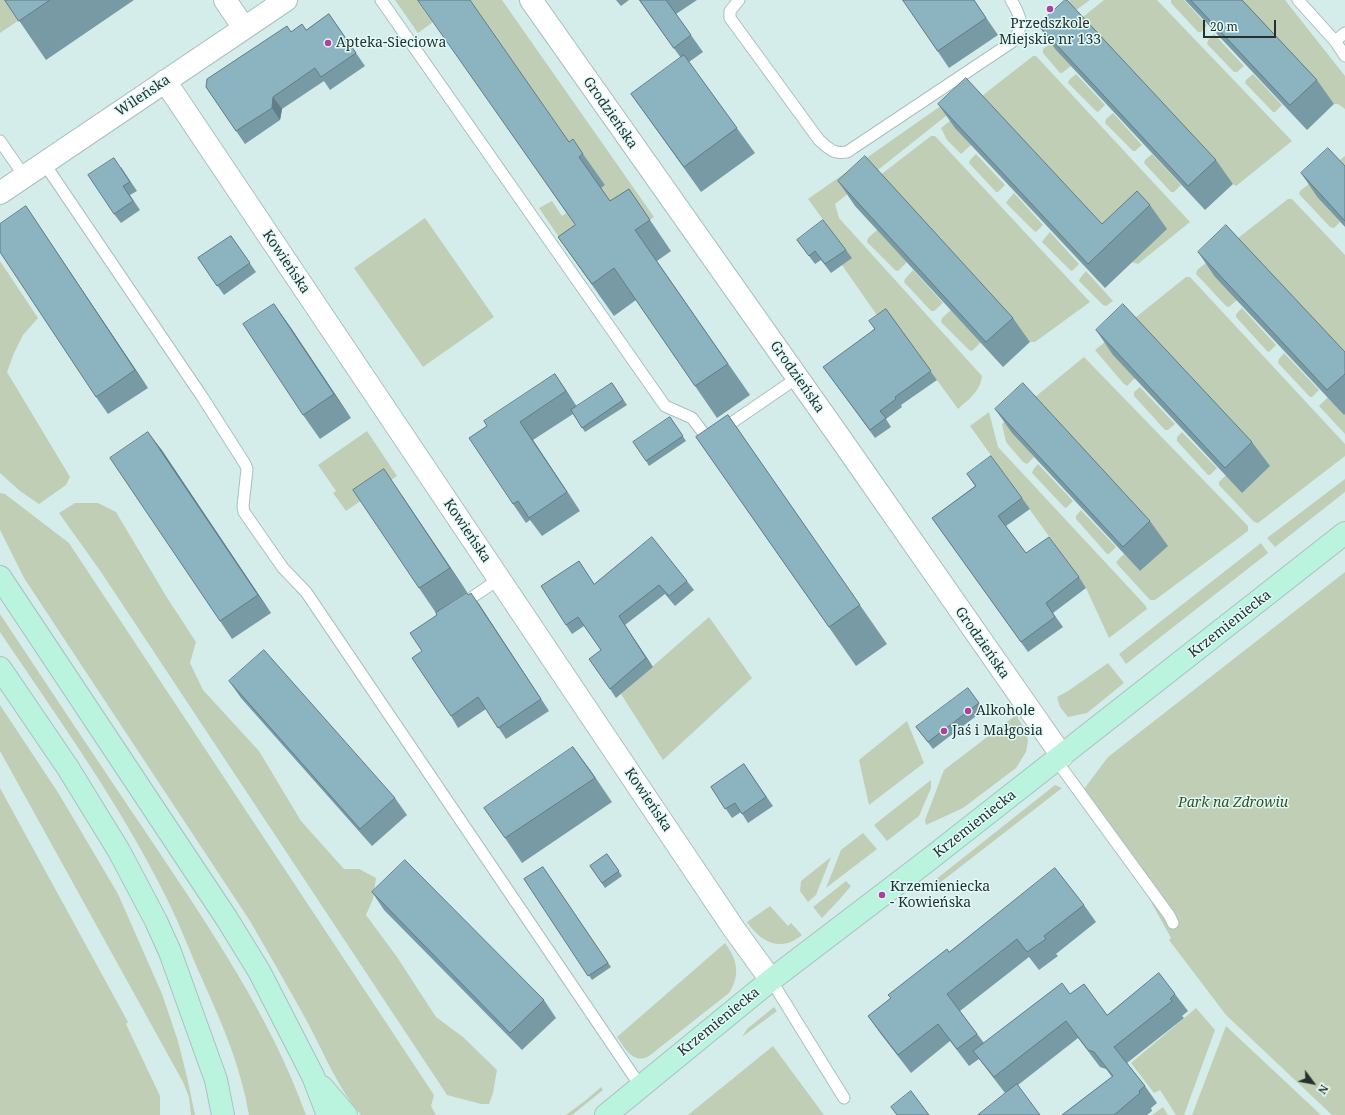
<!DOCTYPE html>
<html>
<head>
<meta charset="utf-8">
<style>
	body { margin:0 }
	#map { position:relative; width:1345px; height:1115px; overflow:hidden; background:#d4edeb; font-family:"Noto Serif",serif }
	canvas { display:block }
	.north { position:absolute; left:1293px; top:1063px; width:40px; height:40px; -webkit-text-stroke:3px #e1fbf8; paint-order:stroke; rotate:122deg; font-size:11px; font-weight:700; line-height:16px; text-align:center; color:#26302f }
	.north::after { content:''; display:block; margin:auto; width:14px; height:18px; background:#26302f; clip-path:polygon(50% 0,100% 100%,50% 72%,0 100%) }
	.scale { position:absolute; left:1203px; top:20px; width:73px; height:18px; box-sizing:border-box; border:2px solid #26302f; border-top:0; padding-left:5px; font-size:12px; line-height:14px; white-space:nowrap; color:#26302f; -webkit-text-stroke:3px #e1fbf8; paint-order:stroke }
</style>
</head>
<body>
<div id="map">
<canvas width="1345" height="1115"></canvas>
<div class="north">N</div>
<div class="scale">20 m</div>
</div>
<script>
const ctx = document.querySelector('canvas').getContext('2d');
ctx.lineJoin = 'round';
function fill(path, color) { ctx.fillStyle = color; ctx.fill(path, 'evenodd'); }
function stroke(path, color, width, dash) { ctx.strokeStyle = color; ctx.lineWidth = width; ctx.lineCap = dash ? 'butt' : 'round'; ctx.setLineDash(dash || []); ctx.stroke(path); }
function label(font, color, halo, rows, align = 'center') {
  ctx.font = font + ' "Noto Serif",serif'; ctx.lineWidth = 3; ctx.setLineDash([]); ctx.textBaseline = 'middle'; ctx.strokeStyle = halo; ctx.fillStyle = color; for (const [text, x, y, turn = 0] of rows) {
    ctx.save(); ctx.translate(x, y); ctx.rotate((+turn || 0) * Math.PI / 180); ctx.textAlign = isNaN(turn) ? turn : align; if (halo) ctx.strokeText(text, 0, 0); ctx.fillText(text, 0, 0); ctx.restore();
  }
}
const green = new Path2D(`
	M0 0H49L0 33Z
	M395 0H418L433 22 418 33Z
	M470 0H502L654 217 580 268 539 208 552 201 562 216 566 213 576 227 601 188 605 185 590 173Z
	M1070 0H1090L1053 27 1047 18Z
	M1104 0H1157L1292 141 1236 186 1233 184 1083 24 1056 49 1071 66 1062 73H1060L1043 53V49Z
	M1171 0H1184L1207 25 1201 32H1198L1171 3Z
	M1237 0H1285L1345 76V109L1338 104H1334Z
	M1214 34 1244 66 1237 72H1234L1207 44 1208 40Z
	M1033 56H1036L1190 222 1138 264 1132 262 982 102 971 145 961 154 947 140 941 128Z
	M1076 74 1105 105 1098 112 1096 111 1068 83 1069 80Z
	M1253 74 1282 105 1275 112H1273L1245 83 1246 80Z
	M952 98 956 108 835 204 839 218 982 376C980 392 969 399 958 409L892 318 883 324 842 265 851 258 808 199Z
	M1113 113 1142 145 1135 151H1133L1105 123 1106 119Z
	M931 136H935L1090 302 1035 342H1030L882 181 879 176Z
	M976 154 1005 185 998 192H996L969 163 970 160Z
	M1152 154 1181 185 1174 192H1171L1144 163 1145 160Z
	M1345 156V173L1318 198 1340 222 1334 228 1330 227 1299 194 1300 191Z
	M1014 193 1043 225 1036 232 1034 231 1006 203 1008 200Z
	M1288 199H1292L1345 255V358L1215 277 1237 300 1229 307 1226 306 1196 274 1197 270Z
	M425 218 494 317 423 367 354 268Z
	M877 230 907 262 898 271 895 270 867 242 868 238Z
	M1050 232 1079 264 1072 271 1070 270 1042 242 1044 239Z
	M0 261 38 318 23 335 14 353 7 372 70 477 66 485 39 504 20 491 0 473Z
	M913 270 943 303 934 311H931L904 282 905 279Z
	M1086 271 1113 301 1106 306 1103 305 1079 281 1080 278Z
	M1186 277H1190L1345 444V456L1258 523 1254 522 1219 485V482L1226 475 1242 492 1269 466 1135 378 1127 386 1123 383 1095 350Z
	M1242 308 1276 345 1269 352 1267 351 1236 317V314Z
	M951 310 981 342 972 351 969 350 941 322 942 318Z
	M1284 353 1319 390 1312 397H1310L1278 363 1279 359Z
	M1084 357 1248 526V531L1155 600H1150L1118 565 1116 562 1124 554 1140 571 1167 545 1013 433 1034 457 1027 464 1023 462 1006 442 1002 424Z
	M1140 387 1175 424 1168 430H1165L1134 396V392Z
	M1328 397 1345 414V434L1319 406Z
	M989 412 998 447 1145 605 1147 609 1109 638 1086 588 970 426Z
	M367 431 397 476 346 511 333 493 336 491 318 465Z
	M1182 432 1217 468 1210 475H1208L1177 441V437Z
	M1038 464 1073 501 1066 508 1064 507 1032 473 1033 470Z
	M1345 479V492L1275 547 1267 538Z
	M0 493 5 494 69 543 434 1095 431 1106 436 1115H361C338 1088 325 1056 309 1025 290 990 270 956 250 921L24 578 0 530Z
	M75 503H98L116 512 166 596 196 642 190 663 203 690 259 751 301 821 344 869H359L376 878 373 899 366 915 397 957 436 1017 463 1037 497 1070 493 1093 489 1104H481L447 1095 101 572 59 513Z
	M1081 510 1116 547 1109 554H1107L1076 519V516Z
	M1261 543 1268 553 1126 664 1119 654Z
	M1345 572V1115H1332L1226 1015 1169 940 1171 938 1104 817 1084 789 1108 757Z
	M0 614C50 689 100 765 151 840 209 927 270 1015 306 1115H249C240 1062 220 1019 198 970 187 944 177 918 164 893 118 801 57 717 0 632Z
	M709 617 752 678 663 760 621 694Z
	M1108 663 1124 683 1087 713 1068 717 1060 707 1057 697 1068 691Z
	M0 705 59 794 118 894 162 994 178 1041 187 1077 195 1115H191L189 1097 183 1082 0 751Z
	M1016 715 1026 731 1028 741 1026 752 1016 768 963 808 926 825 925 820 944 770Z
	M907 721 924 763 869 805 859 760Z
	M931 780V788L919 816 887 841 874 825Z
	M1055 785 1062 788 928 892 925 888Z
	M0 788 128 1022 126 1024 160 1096V1115H0Z
	M863 833 877 849 826 888 841 850Z
	M831 857 816 895 808 902 800 891 801 881Z
	M846 881 851 886 839 900 822 918 813 907Z
	M770 906 788 926 791 923 802 935C780 953 761 942 747 922Z
	M725 943C737 959 741 975 729 993L649 1056C633 1065 625 1048 617 1037Z
	M774 1007 777 1011 742 1037 747 1029Z
	M1196 1008 1215 1030 1184 1115H1176L1160 1090 1154 1093 1131 1063Z
	M1226 1026 1321 1115H1192Z
	M773 1046 824 1115H688Z
	M601 1087 603 1090 572 1115H566L586 1100Z
	M1163 1107 1168 1115H1152Z`);
const lane = new Path2D(`
	M381 0 665 406 692 418 708 439 797 378
	M739 0 730 11V18L819 140C830 149 832 154 847 152L1012 42C1025 26 1021 16 1011 0
	M1298 0 1335 41 1345 56
	M1335 41 1345 33
	M0 141 25 177
	M44 163 203 398 245 464 247 469 243 506 244 512 283 568 306 592 641 1087
	M461 605 499 579
	M1056 760 1169 915 1173 923
	M771 980 844 1098`);
const street = new Path2D(`
	M225 0 244 28
	M531 0 838 435 1062 756
	M165 81 734 929 771 980
	M0 193 286 0`);
const secondary = new Path2D(`
	M0 577 227 919 259 971 313 1076 328 1115
	M0 668 68 768 119 851 156 921 170 952 216 1080 223 1115
	M322 1087 346 1115
	M606 1115 771 980 927 861 1345 533`);
const wall = new Path2D(`
	M5 0H134L46 60Z
	M616 0H629L621 6Z
	M639 0H697L676 14 703 52 689 62 755 153 701 192 631 94 681 58Z
	M903 0H974L998 35 949 68Z
	M1185 0H1242L1317 80 1334 104 1307 130Z
	M329 14 365 66 330 90 324 81 282 109 280 120 245 144 206 87 306 30Z
	M1038 25 1216 160 1233 184 1205 210 1056 50Z
	M938 104 1102 224 1150 205 1167 229 1105 288 955 128Z
	M569 142 583 154 605 185 601 188 610 201 629 189 671 251 657 261 750 395 717 418 636 300 614 316 558 237 575 225Z
	M1345 166V227L1318 198 1301 173Z
	M121 167 137 191 130 195 140 210 121 223 114 214Z
	M838 181 1013 318 1030 342 1003 367 855 206Z
	M38 224 148 388 108 414 96 397Z
	M231 236 256 272 224 295 198 258Z
	M797 240 846 250 852 258 831 273 821 260 815 264Z
	M1198 252 1345 352V414L1344 415 1215 277Z
	M274 304 291 328 351 418 320 439 303 415Z
	M886 309 937 380 901 405 902 407 886 419 891 427 875 438 829 375 874 329Z
	M1096 330 1252 442 1270 466 1242 493 1113 355Z
	M555 374 577 407 612 383 627 405 585 432 573 414 533 440 580 511 542 536 530 520 526 523 513 504 487 426Z
	M995 409 1150 521 1168 546 1140 571 1012 433Z
	M728 415 887 644 856 666 696 437Z
	M670 417 686 441 649 466 646 461Z
	M161 449 271 613 232 639 220 621Z
	M967 474 1022 498 1030 509 1006 526 1026 553 1079 577 1086 588 1053 613 1063 627 1028 652 932 518 975 486Z
	M401 494 467 592 436 613 419 588Z
	M579 561 594 584 687 581 694 590 675 606 665 594 625 625 653 667 616 698 610 689 601 650 584 626 572 634 566 625Z
	M468 595 479 604 549 711 506 739 486 709 458 728 451 716 422 651Z
	M229 681 395 798 407 815 372 846 241 698Z
	M979 703 984 710 933 749 916 727Z
	M573 747 612 802 522 863 505 838Z
	M744 764 773 806 748 823 741 812 732 818 711 787Z
	M607 854 622 876 605 888 590 866Z
	M543 867 611 967 592 980 524 879Z
	M372 892 544 1000 556 1018 522 1050 384 910Z
	M1084 905 1096 922 1056 954 1058 956 1039 970 1029 957 960 1011 984 1043 1070 994 1107 1015 1175 994 1188 1011 1182 1016 1184 1018 1127 1063 1145 1086 1157 1103 1151 1108 1152 1111 1147 1115H1062L1112 1077 1106 1069 1100 1067 1078 1038 1018 1085 1005 1093 979 1059 969 1066 950 1041 911 1073 880 1033 868 1016 949 952Z`);
const shadedWall = new Path2D(`
	M273 97 282 109 280 120 272 108Z
	M26 206 38 224 148 388 135 370Z
	M274 304 291 328 351 418 334 394Z
	M555 374 568 393 579 410 566 391Z
	M520 422 533 440 580 511 567 492Z
	M148 432 161 449 271 613 258 595Z
	M384 469 401 494 467 592 450 568Z
	M471 593 479 604 549 711 541 699Z
	M619 616 653 667 646 658Z
	M573 747 591 771 612 802 595 778Z`);
const building = new Path2D(`
	M5 0H50L19 21Z
	M418 0H470L569 142 573 139 583 154 579 157 610 201 629 189 650 220 635 230 728 364 695 386 614 268 592 284 558 237 575 225Z
	M640 0H666L691 35 674 48Z
	M903 0H974L986 18 938 51Z
	M1065 0H1067L1216 160 1188 186 1038 25Z
	M1191 0H1242L1317 80 1290 105Z
	M329 14 356 53 321 77 315 68 273 97 272 108 236 131 206 87 207 79 287 26 291 32 302 24 306 30Z
	M684 55 737 128 684 167 631 94Z
	M966 78 1102 224 1137 191 1150 205 1088 264 938 104Z
	M1328 148 1345 166V221L1301 173Z
	M865 156 1013 318 986 342 838 181Z
	M114 158 130 182 123 186 133 201 114 214 88 175Z
	M26 206 135 370 96 397 0 252V224Z
	M823 220 846 250 825 264 815 251 809 256 797 240Z
	M1226 225 1345 352V374L1327 390 1198 252Z
	M231 236 250 263 217 286 198 258Z
	M274 304 334 394 303 415 243 324Z
	M1123 304 1252 442 1225 468 1096 330Z
	M886 309 931 371 895 397 896 399 880 411 886 418 870 430 823 367 875 329 869 321Z
	M555 374 566 391 520 422 567 492 529 518 518 501 513 504 469 438 487 426 484 421Z
	M612 383 623 400 582 428 571 410Z
	M1023 383 1150 521 1123 547 995 409Z
	M728 415 860 605 829 627 696 437Z
	M670 417 683 436 646 461 633 442Z
	M148 432 258 595 220 621 110 458Z
	M991 456 1022 498 998 516 1026 553 1049 537 1079 577 1046 603 1055 617 1021 642 932 518 976 486 967 474Z
	M384 469 450 568 419 588 353 490Z
	M652 537 687 581 669 596 659 585 619 616 646 658 610 689 589 659 601 650 578 617 566 625 541 586 579 561 594 584Z
	M467 593 468 595 471 593 541 699 498 728 478 697 451 716 412 658 422 651 410 633 437 615 436 613Z
	M264 650 395 798 360 829 229 681Z
	M968 688 979 703 928 742 916 727Z
	M573 747 595 778 505 838 484 808Z
	M744 764 766 797 742 814 735 803 725 809 711 787Z
	M607 854 619 871 602 883 590 866Z
	M405 860 544 1000 510 1033 372 892Z
	M543 867 608 963 588 976 524 879Z
	M1055 868 1084 905 1044 936 1046 939 1027 952 1017 939 947 994 977 1034 957 1049 938 1024 898 1055 868 1016 891 998 888 995 947 949 949 952Z
	M1159 973 1175 994 1170 999 1172 1001 1114 1047 1145 1086 1139 1091 1140 1093 1114 1115H1062L1113 1076 1094 1052 1088 1050 1066 1021 994 1077 973 1051 1062 983 1070 994 1084 984 1107 1015Z
	M1017 1084 1040 1115H978Z
	M911 1091 929 1115H897L891 1107Z`);
const markers = [
	[1050,9,4,"#ae3f9d"],
	[328,43,4,"#ae3f9d"],
	[968,711,4,"#ae3f9d"],
	[944,731,4,"#ae3f9d"],
	[882,895,4,"#ae3f9d"]
];
const poiNames = [
	["Przedszkole",1050,24,"center"],
	["Miejskie nr 133",1050,40,"center"],
	["Apteka-Sieciowa",336,43],
	["Alkohole",976,711],
	["Jaś i Małgosia",952,731],
	["Krzemieniecka",890,887],
	["- Kowieńska",890,903]
];
const streetNames = [
	["Wileńska",143,96,-34],
	["Grodzieńska",610,113,55],
	["Kowieńska",286,262,56],
	["Grodzieńska",797,377,55],
	["Kowieńska",467,531,56],
	["Krzemieniecka",1230,624,-38],
	["Grodzieńska",982,643,55],
	["Kowieńska",648,800,56],
	["Krzemieniecka",975,824,-38],
	["Krzemieniecka",719,1022,-39]
];
const parkNames = [
	["Park na Zdrowiu",1233,803]
];
fill(green, '#c1ceb6');
stroke(lane, '#a8c0be', 13);
stroke(street, '#a8c0be', 24);
stroke(secondary, '#a8c0be', 24);
stroke(lane, '#fff', 11);
stroke(street, '#fff', 22);
stroke(secondary, '#baf4df', 22);
fill(wall, '#789aa5');
fill(shadedWall, '#617d86');
fill(building, '#8bb3c0');
stroke(building, '#617d86', 1);
for (const [x, y, r, color] of markers) { const dot = new Path2D(); dot.arc(x, y, r, 0, 2 * Math.PI); ctx.fillStyle = color; ctx.fill(dot); stroke(dot, '#e1fbf8', 1.5); }
label('14px', '#26302f', '#e1fbf8', poiNames, 'left');
label('14px', '#26302f', '#e1fbf8', streetNames);
label('italic 14px', '#384f21', '#e1fbf8', parkNames);
</script>
</body>
</html>
